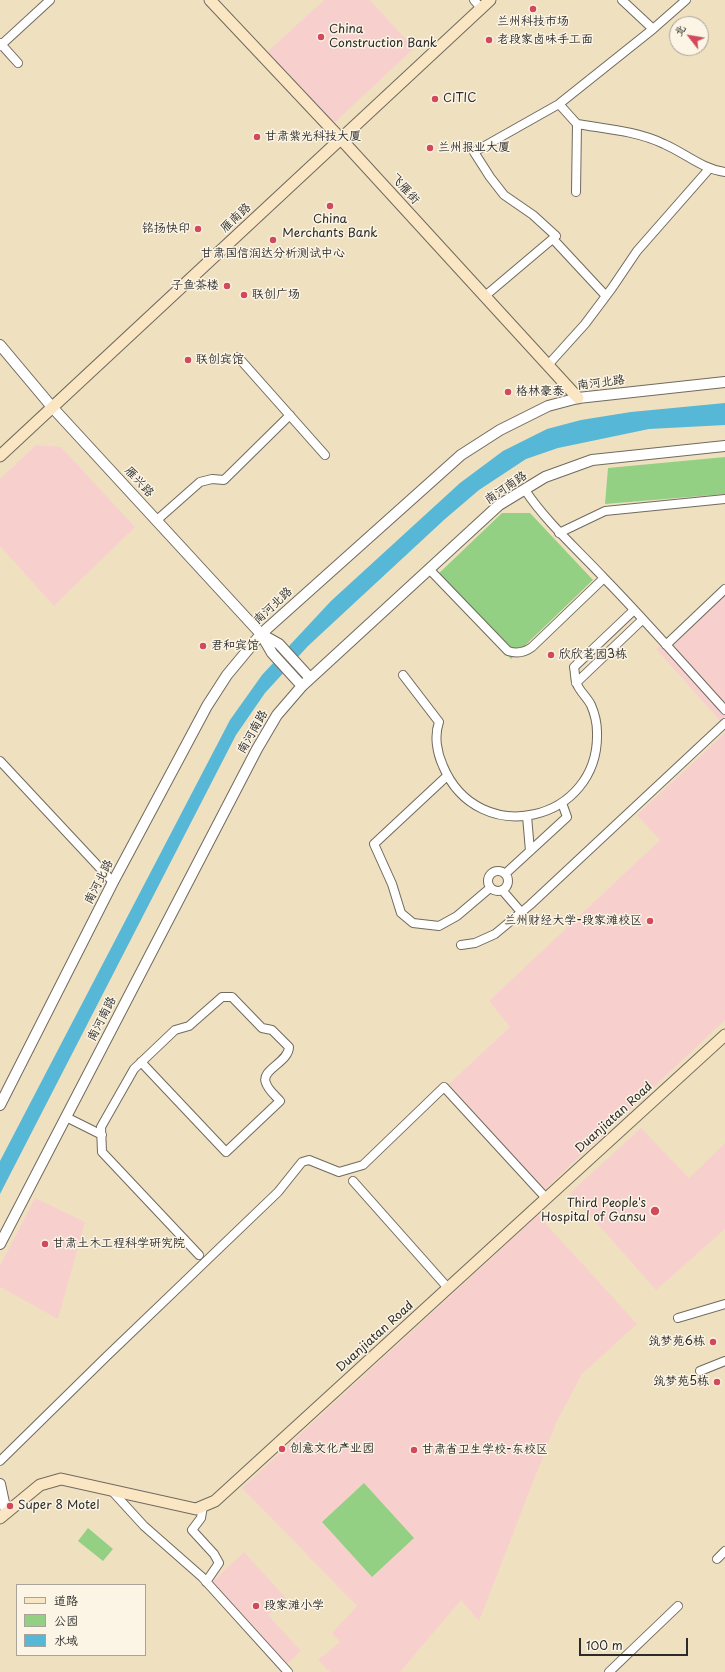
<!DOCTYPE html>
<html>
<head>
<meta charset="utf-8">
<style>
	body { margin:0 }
	#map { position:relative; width:725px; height:1672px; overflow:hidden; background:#efe0c0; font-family:"Playpen Sans","LXGW WenKai TC",sans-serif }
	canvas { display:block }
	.legend { position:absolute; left:16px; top:1584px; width:130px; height:72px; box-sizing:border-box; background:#fcf5e5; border:1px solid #a8a49b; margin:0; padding:5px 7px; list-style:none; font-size:12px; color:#2b2b2b }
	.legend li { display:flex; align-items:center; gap:8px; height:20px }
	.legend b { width:20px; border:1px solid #a8a49b }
	.north { position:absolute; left:669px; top:16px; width:40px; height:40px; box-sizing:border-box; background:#fcf5e5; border:1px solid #a8a49b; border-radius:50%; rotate:301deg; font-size:11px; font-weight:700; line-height:16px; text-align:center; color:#2b2b2b }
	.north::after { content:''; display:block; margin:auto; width:14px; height:18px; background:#d1495b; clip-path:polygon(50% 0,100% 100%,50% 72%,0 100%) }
	.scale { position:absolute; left:579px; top:1638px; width:109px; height:18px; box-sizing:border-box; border:2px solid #2b2b2b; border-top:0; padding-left:5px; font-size:12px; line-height:14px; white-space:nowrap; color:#2b2b2b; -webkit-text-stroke:3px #fcf5e5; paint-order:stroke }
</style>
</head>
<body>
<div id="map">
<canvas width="725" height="1672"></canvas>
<ul class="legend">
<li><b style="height:5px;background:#fbe6c4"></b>道路</li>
<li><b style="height:11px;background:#94d084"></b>公园</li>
<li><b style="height:11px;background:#57b7d6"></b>水域</li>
</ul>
<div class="north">北</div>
<div class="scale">100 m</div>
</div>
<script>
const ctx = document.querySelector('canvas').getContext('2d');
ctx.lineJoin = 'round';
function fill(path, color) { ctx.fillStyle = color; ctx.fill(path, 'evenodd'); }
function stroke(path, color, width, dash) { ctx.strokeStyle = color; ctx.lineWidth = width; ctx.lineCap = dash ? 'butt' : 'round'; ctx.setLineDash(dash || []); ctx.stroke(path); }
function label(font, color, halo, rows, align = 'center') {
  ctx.font = font + ' "Playpen Sans","LXGW WenKai TC",sans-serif'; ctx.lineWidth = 3; ctx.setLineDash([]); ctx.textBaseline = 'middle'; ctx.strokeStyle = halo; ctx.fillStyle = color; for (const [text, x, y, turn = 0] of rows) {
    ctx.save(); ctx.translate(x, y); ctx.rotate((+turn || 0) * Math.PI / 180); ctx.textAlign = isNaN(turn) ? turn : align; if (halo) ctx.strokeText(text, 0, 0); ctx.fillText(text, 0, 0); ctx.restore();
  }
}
const built = new Path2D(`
	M324 0H370L414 48 332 125 265 54Z
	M36 445 61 447 135 527 54 606 0 546V479Z
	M725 583V726L656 649Z
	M725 733V1020L544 1190 449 1084 510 1027 489 1001 660 840 637 815Z
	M641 1128 689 1178 725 1143V1229L656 1290 570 1193Z
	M35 1198 85 1222 58 1319 0 1287V1266Z
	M538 1215 637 1324 582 1374 556 1423 479 1621 461 1600 400 1672H330L318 1660 340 1642 332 1633 357 1606 242 1488Z
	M244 1552 286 1598 268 1615 301 1651 287 1664 212 1582Z`);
const green = new Path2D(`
	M725 457V494L605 504 608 468Z
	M502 513H530L593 580 511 659 434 578Z
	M364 1483 414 1538 372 1577 322 1522Z
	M88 1528 113 1549 103 1561 78 1541Z`);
const water = new Path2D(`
	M725 403V425L649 429 558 448 526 459 479 490 445 519 308 646 265 693 236 735 0 1194V1161L230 720 262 675 331 601 460 483 503 451 547 429 581 420 631 412Z`);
const minor = new Path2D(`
	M474 0 481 8
	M622 0 653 29
	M0 43 18 63
	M0 46 50 0
	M559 104 577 124 576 192
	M577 124C606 129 637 131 664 144 685 153 702 169 725 172
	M553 239 606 296
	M485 296 556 236 533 215 504 195 490 177 474 152 559 104 653 29 686 0
	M238 357 325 455
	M548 365 585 324 612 288 637 251 709 169
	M525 490C547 523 577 549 604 578 646 621 685 666 725 710
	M157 520 200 482 212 479 224 480 290 415
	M559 533 605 511 725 499
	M429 569 508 651C517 654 524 653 532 647L604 578
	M666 645 725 589
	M403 675 439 722C434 736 437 753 443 766 478 850 600 822 597 732 597 724 594 712 591 705 587 697 579 691 576 682 575 678 575 672 574 667L634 610
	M576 683 642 620
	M0 761 113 882
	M447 776 374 844 392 884 401 913 413 923 439 926 457 916 490 888
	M527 816 530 851
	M488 881a10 10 0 1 1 20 0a10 10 0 1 1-20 0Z
	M505 874 567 817 562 803
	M502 890 521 912
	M461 945 475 943 495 934 530 905 725 723
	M141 1062 226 1152 280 1101C276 1096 268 1090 266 1083 260 1070 289 1062 289 1047L272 1030 262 1028 232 997H222L189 1026 175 1030 134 1069 101 1127 102 1152 199 1255
	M66 1117 102 1135
	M353 1181 448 1288
	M678 1318 725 1304
	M700 1371 725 1361
	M0 1461 107 1356 278 1192 302 1162 309 1160 339 1172 363 1165 444 1087 546 1198
	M112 1491 144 1526 202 1577 288 1672
	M203 1506 201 1518 192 1530 214 1554 219 1563 206 1582
	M717 1559 725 1551
	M609 1672 678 1606`);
const tertiary = new Path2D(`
	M0 345 52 407 261 634 272 653 302 686
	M261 634 279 644 310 678
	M0 1105 113 882 207 706 227 675 261 634 461 455 500 430 548 406 578 398 725 382
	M0 1244 257 749 277 715 302 686 499 505 545 477 592 460 725 446
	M0 1484 6 1512`);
const secondary = new Path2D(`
	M210 0 340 138 578 398
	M0 456 490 0
	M0 1518 40 1485 61 1479 196 1509 215 1501 725 1035`);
const markers = [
	[533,9,4,"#d1495b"],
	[321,37,4,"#d1495b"],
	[489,40,4,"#d1495b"],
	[435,99,4,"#d1495b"],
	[257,137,4,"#d1495b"],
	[430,148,4,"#d1495b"],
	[330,206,4,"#d1495b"],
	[198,229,4,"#d1495b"],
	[273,240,4,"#d1495b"],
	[227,286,4,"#d1495b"],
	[244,295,4,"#d1495b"],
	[188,360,4,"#d1495b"],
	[508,392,4,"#d1495b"],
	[203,646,4,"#d1495b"],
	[551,655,4,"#d1495b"],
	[650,921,4,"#d1495b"],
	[655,1211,5,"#d1495b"],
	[45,1244,4,"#d1495b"],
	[713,1342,4,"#d1495b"],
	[717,1382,4,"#d1495b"],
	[282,1449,4,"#d1495b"],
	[414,1450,4,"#d1495b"],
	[10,1506,4,"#d1495b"],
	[256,1606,4,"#d1495b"]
];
const poiNames = [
	["兰州科技市场",533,22,"center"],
	["China",329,30],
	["Construction Bank",329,44],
	["老段家卤味手工面",497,40],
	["CITIC",443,99],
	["甘肃紫光科技大厦",265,137],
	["兰州报业大厦",438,148],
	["China",330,220,"center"],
	["Merchants Bank",330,234,"center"],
	["铭扬快印",190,229,"right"],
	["甘肃国信润达分析测试中心",273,254,"center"],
	["子鱼茶楼",219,286,"right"],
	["联创广场",252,295],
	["联创宾馆",196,360],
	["格林豪泰",516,392],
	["君和宾馆",211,646],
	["欣欣茗园3栋",559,655],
	["兰州财经大学-段家滩校区",642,921,"right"],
	["Third People's",646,1204,"right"],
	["Hospital of Gansu",646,1218,"right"],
	["甘肃土木工程科学研究院",53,1244],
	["筑梦苑6栋",705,1342,"right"],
	["筑梦苑5栋",709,1382,"right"],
	["创意文化产业园",290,1449],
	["甘肃省卫生学校-东校区",422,1450],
	["Super 8 Motel",18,1506],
	["段家滩小学",264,1606]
];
const streetNames = [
	["飞雁街",405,189,48],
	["雁南路",236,218,-43],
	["南河北路",601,383,-7],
	["雁兴路",139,482,47],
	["南河南路",506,488,-34],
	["南河北路",273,606,-43],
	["南河南路",253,732,-60],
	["南河北路",99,882,-63],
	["南河南路",102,1019,-63],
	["Duanjiatan Road",614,1118,-42],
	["Duanjiatan Road",375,1337,-42]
];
fill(built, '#f7d0ce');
fill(green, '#94d084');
fill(water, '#57b7d6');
stroke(minor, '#706a5f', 10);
stroke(tertiary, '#706a5f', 12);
stroke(secondary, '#706a5f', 13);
stroke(minor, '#fff', 8);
stroke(tertiary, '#fff', 10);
stroke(secondary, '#fbe6c4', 11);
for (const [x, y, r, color] of markers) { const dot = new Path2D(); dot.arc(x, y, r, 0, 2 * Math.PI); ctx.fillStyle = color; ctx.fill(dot); stroke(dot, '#fcf5e5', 1.5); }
label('12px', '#2b2b2b', '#fcf5e5', poiNames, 'left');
label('12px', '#2b2b2b', '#fcf5e5', streetNames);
</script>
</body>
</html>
